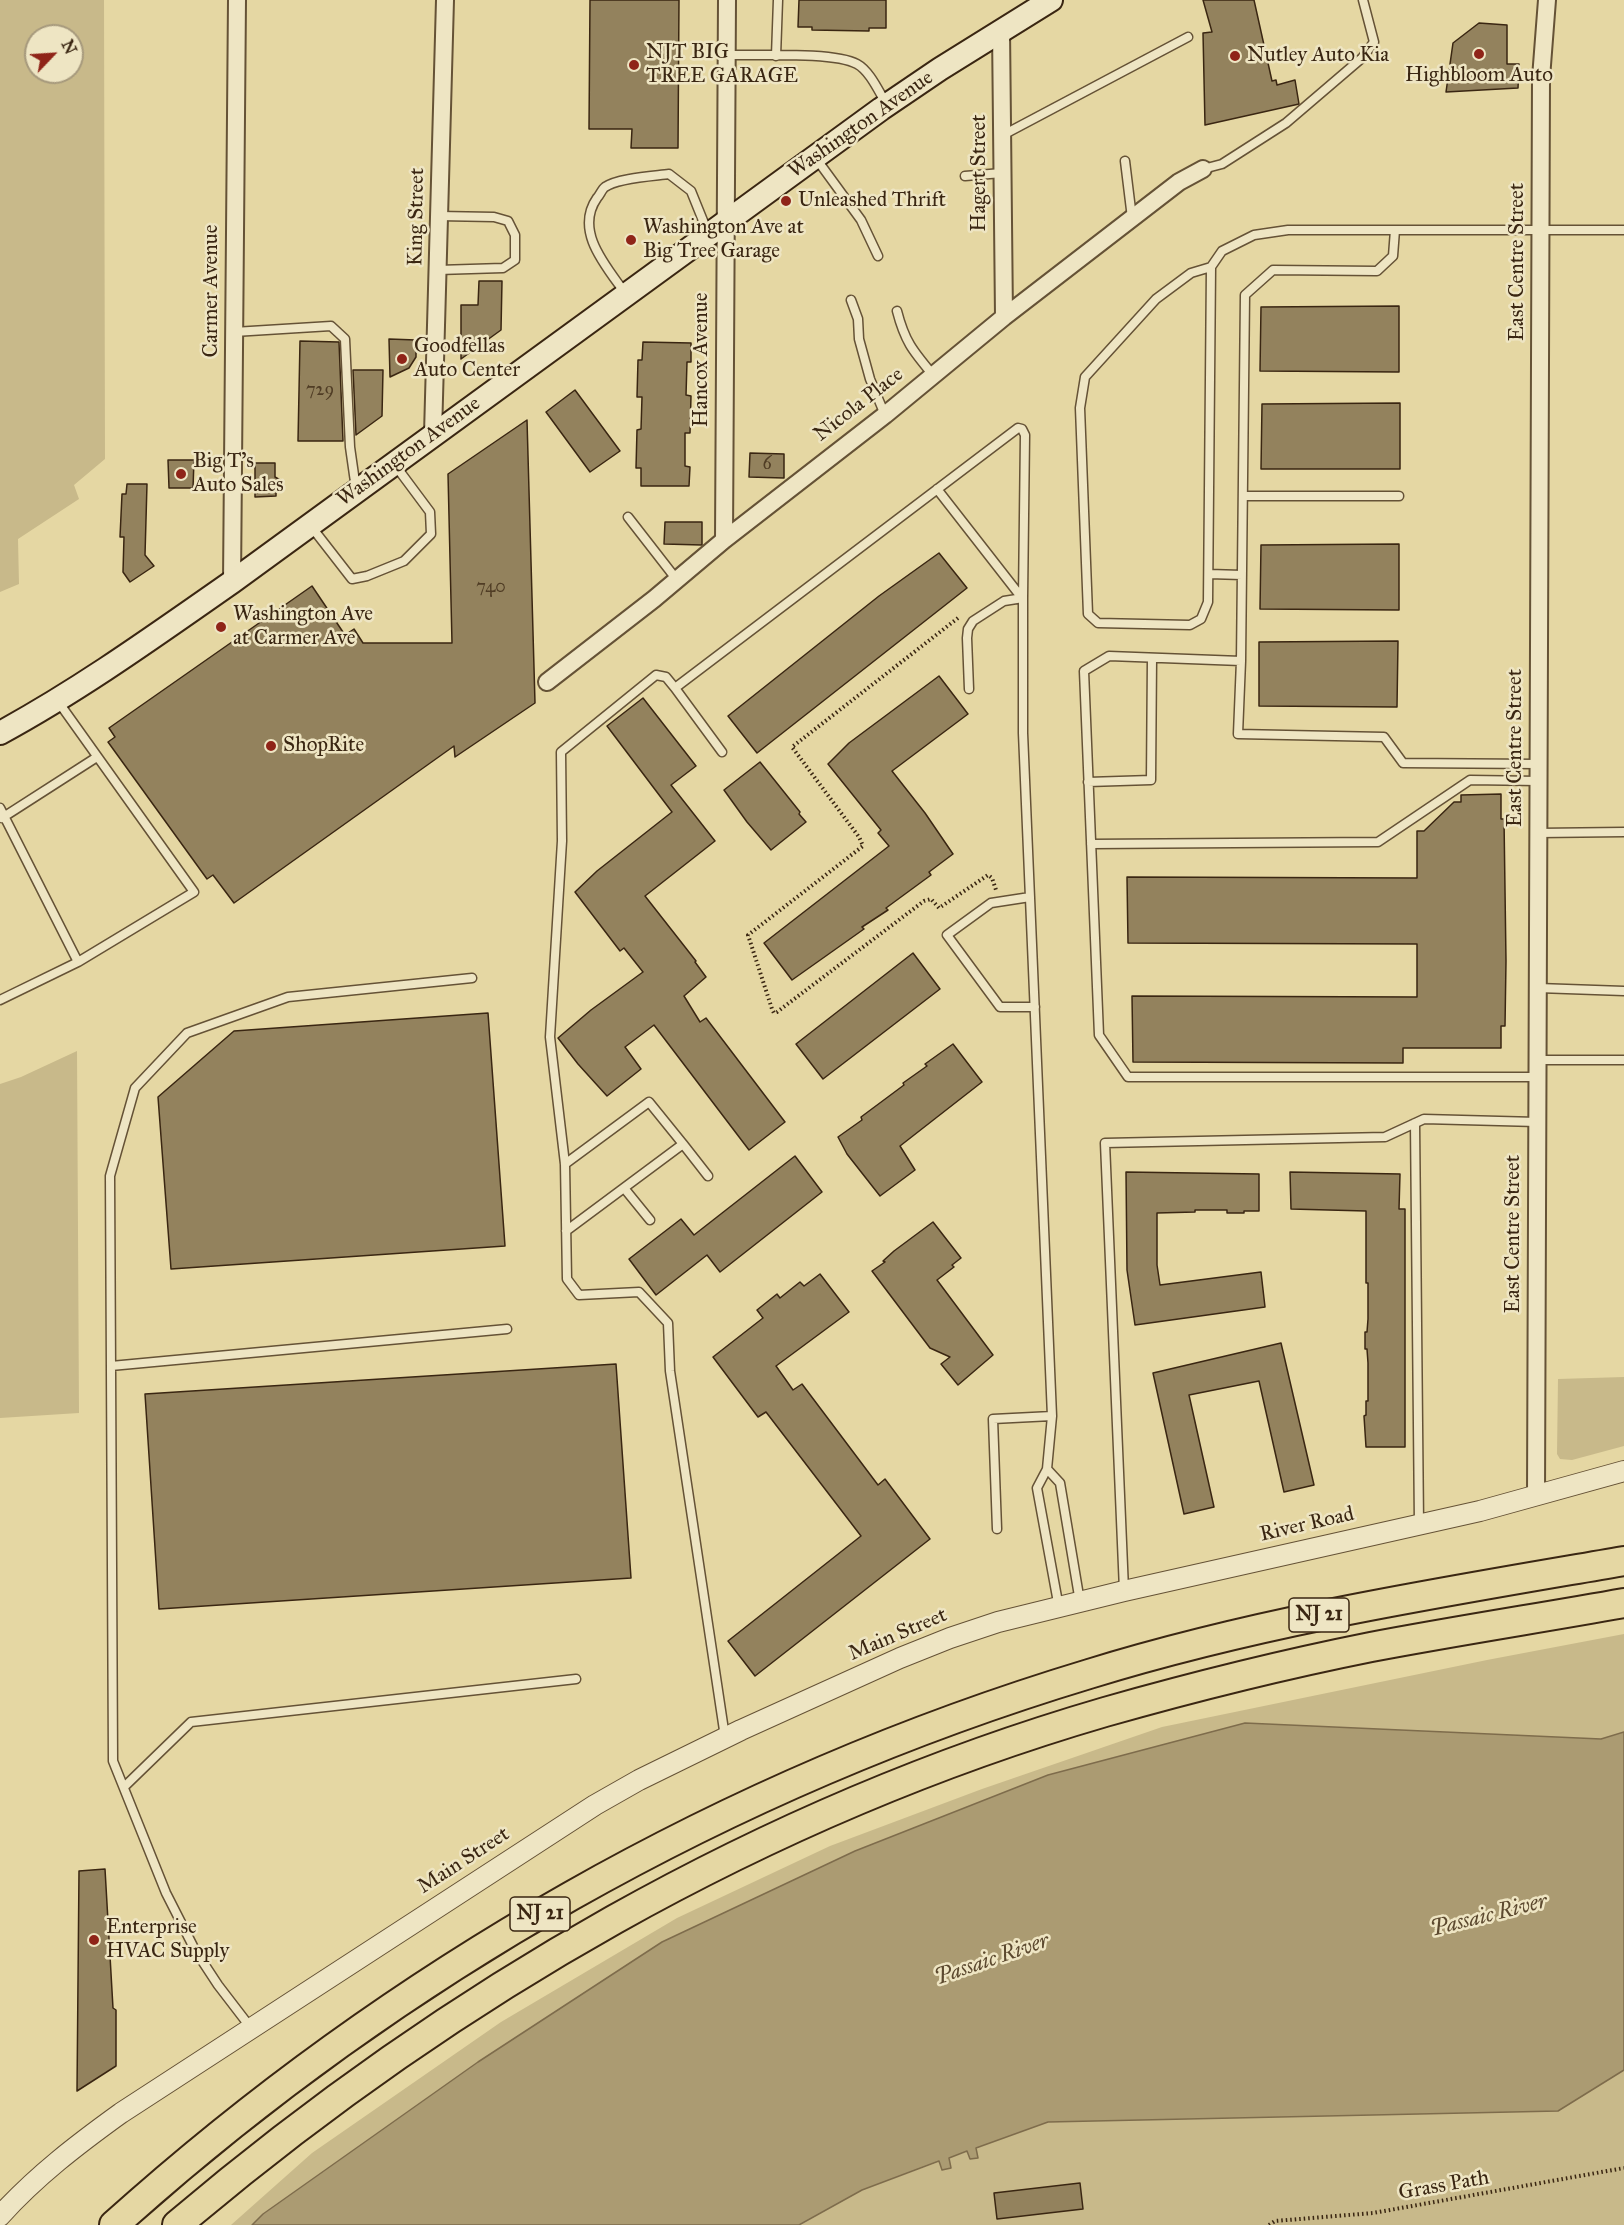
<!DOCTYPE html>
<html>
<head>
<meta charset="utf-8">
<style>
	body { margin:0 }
	#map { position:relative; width:1624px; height:2225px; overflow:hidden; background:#e5d7a3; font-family:"IM FELL Great Primer",serif }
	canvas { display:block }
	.north { position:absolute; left:24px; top:24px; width:60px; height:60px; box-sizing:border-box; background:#eee5c3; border:2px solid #a6997c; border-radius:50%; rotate:65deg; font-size:16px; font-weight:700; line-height:24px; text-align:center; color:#3a2612 }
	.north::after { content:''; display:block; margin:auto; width:21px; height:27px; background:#8f2418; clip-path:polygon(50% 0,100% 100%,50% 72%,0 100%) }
</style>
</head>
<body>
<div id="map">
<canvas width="1624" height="2225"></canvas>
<div class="north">N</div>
</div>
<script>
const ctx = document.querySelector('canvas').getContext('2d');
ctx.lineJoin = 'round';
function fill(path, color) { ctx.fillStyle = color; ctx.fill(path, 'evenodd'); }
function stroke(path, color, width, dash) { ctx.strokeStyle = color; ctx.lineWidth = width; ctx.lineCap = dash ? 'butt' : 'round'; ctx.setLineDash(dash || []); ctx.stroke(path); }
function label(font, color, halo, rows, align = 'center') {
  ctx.font = font + ' "IM FELL Great Primer",serif'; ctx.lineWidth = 5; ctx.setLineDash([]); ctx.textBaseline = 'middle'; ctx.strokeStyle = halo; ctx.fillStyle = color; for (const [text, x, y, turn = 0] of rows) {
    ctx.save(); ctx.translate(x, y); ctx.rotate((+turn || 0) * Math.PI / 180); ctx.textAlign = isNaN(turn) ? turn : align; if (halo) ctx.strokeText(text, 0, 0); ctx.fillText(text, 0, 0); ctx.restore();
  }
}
const green = new Path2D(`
	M0 0H104L105 459 74 485 79 499 18 539 19 584 0 592ZM36 36H72V72H36Z
	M77 1051 79 1413 0 1418V1084L21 1077Z
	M1624 1377V1446L1572 1460 1560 1459 1557 1454 1558 1379Z
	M1624 1634V1732L1601 1739 1245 1723 1048 1775 855 1851 662 1942 478 2062 263 2214 252 2225H231L312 2153 501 2022 677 1918 830 1846 982 1789 1162 1727 1487 1660Z
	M1624 2070V2225H799L862 2190 1048 2122 1558 2111Z`);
const water = new Path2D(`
	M1245 1723 1601 1739 1624 1732V2070L1558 2111 1048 2122 976 2148 978 2158 970 2159 967 2151 949 2158 951 2168 942 2170 939 2161 862 2190 799 2225H252L263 2214 478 2062 662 1942 855 1851 1048 1775Z`);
const building = new Path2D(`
	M590 0H679L678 148H631L632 129H589Z
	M799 0H886V28H869V31L812 30V27H798Z
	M1203 0H1254L1272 81 1276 80 1277 85 1295 80 1299 104 1205 125 1203 33 1212 32Z
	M1479 23 1507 25V64H1519L1518 88 1446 92 1453 43Z
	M479 281H502L501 330 461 359V305H478Z
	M1399 306V372L1260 371 1261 307Z
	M389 339 416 340V357L409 368 390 377Z
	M300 341 339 342 343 441H298Z
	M643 342 691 343V362H687L686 395 691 396 690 433H685V466L690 467 689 486H641V468H636L637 430 641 429 642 397H637L638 360H642Z
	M353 370H383L382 416 356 435Z
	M575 390 620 451 590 472 546 412Z
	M1400 403V469H1261L1262 404Z
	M527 420 535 703 455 757 454 746 234 903 213 875 207 879 108 742 115 737 109 728 312 586 345 635 354 629 363 643H452L448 474Z
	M750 453 784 454V478L749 477Z
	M168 460H194L193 488H169Z
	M255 463H275V477L282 481 276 486V496L255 497Z
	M127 484H147L145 555 154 566 130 582 123 572 124 537H120L122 494H126Z
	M665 522H702V545L664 544Z
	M1399 544V610L1260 609 1261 545Z
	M939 553 967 588 757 753 728 716 879 596Z
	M1398 641 1397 707 1259 706V642Z
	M939 676 968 714 892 771 925 813 953 854 929 872 931 875 886 908 888 910 862 927 864 929 792 980 764 943 889 846 878 833 881 830 828 764 849 743Z
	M643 698 696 766 671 785 715 841 645 896 696 961 695 962 706 977 684 996 700 1022 706 1018 785 1122 749 1150 654 1025 625 1047 641 1069 607 1096 578 1064 558 1038 591 1010 643 972 624 948 620 951 575 892 597 871 672 812 607 726Z
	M760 762 800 812 799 814 806 822 771 850 747 822 724 790Z
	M1501 794V819H1504L1506 961 1505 1026H1501V1048H1403V1063L1133 1062 1132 996 1417 997V944L1128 943 1127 877 1417 878V831H1424L1454 802H1461V795Z
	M913 953 940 989 823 1079 796 1044Z
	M488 1013 505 1246 171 1269 158 1097 234 1031Z
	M953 1044 982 1082 900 1146 915 1170 880 1196 847 1154 838 1137 862 1120 861 1117 904 1085 903 1083 927 1066 925 1064Z
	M795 1156 822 1192 720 1272 707 1255 656 1295 629 1259 681 1219 694 1235Z
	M1126 1172 1259 1174V1211H1244V1213H1227V1210H1195V1212L1157 1213V1265L1160 1285 1261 1272 1265 1307 1135 1325 1127 1270Z
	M1290 1172 1400 1174 1399 1209H1405V1447H1366L1364 1416 1366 1415V1401H1368V1363L1367 1349H1365V1332H1367L1368 1319V1283H1366V1211L1291 1209Z
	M933 1222 961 1258 952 1265 954 1267 937 1280 993 1355 958 1385 941 1364 950 1357 930 1348 872 1271 885 1262 883 1261 894 1251Z
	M820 1274 849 1312 776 1366 793 1390 802 1384 878 1485 885 1479 930 1539 755 1676 728 1641 861 1536 766 1412 758 1417 713 1357 763 1318 757 1310 777 1294 780 1298 800 1282 804 1286Z
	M1281 1343 1314 1485 1284 1492 1259 1381 1189 1395 1214 1507 1184 1514 1153 1373Z
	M616 1364 631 1578 159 1609 145 1394Z
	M105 1869 113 2008 116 2010V2066L77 2091 79 1871Z
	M1080 2183 1083 2209 997 2219 994 2193Z`);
const path = new Path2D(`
	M958 618 792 747 859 837 863 846 748 935 772 1009 774 1013 777 1012 924 901 931 899 939 908 988 875 992 878 996 890
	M1269 2225 1275 2221 1373 2213 1624 2168`);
const service = new Path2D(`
	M727 55C756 56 834 51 857 64 870 71 879 92 887 105
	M776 56 778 0
	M1003 135 1188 37
	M815 157 861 220 878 256
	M1125 161 1132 218
	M1203 169 1222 164 1286 123 1362 58 1374 42 1363 0
	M965 176 1002 173
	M1211 267 1191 273 1156 299 1085 377 1080 408 1088 614 1098 623 1190 625 1201 619 1208 602 1211 267 1222 251 1254 235 1288 230H1395
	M438 270 503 268 515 260V235L508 221 494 217 439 216
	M625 293C606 266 574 231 597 198 600 195 602 189 605 187 617 178 654 176 669 174L691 191 708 233
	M851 300 858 319 859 339 870 379 885 415
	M897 311C905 342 913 351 933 375
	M234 332 331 326 345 339 350 447 356 489
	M937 489 1022 598
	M1243 496H1399
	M628 517 677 580
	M310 525 352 579 367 576 404 561 431 534 430 512 395 465
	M1209 574 1242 575
	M1241 661 1238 734 1384 737 1403 763 1539 764
	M675 688 722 752
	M969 689 967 638 968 629 973 621 1004 601 1023 598
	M1088 782 1151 780 1152 658
	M0 808 78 962
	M2 818 97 757
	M1538 833 1624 832
	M1091 844 1378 842 1470 780 1539 781
	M1030 897 991 903 947 935 1000 1007H1035
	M1538 988 1624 991
	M0 1000 78 962 194 892 57 700
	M1538 1060H1624
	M1538 1077H1128L1099 1035 1084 671 1109 656 1241 661 1245 295 1273 270 1377 271 1393 256 1395 230H1624
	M1415 1123 1419 1525
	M683 1144 708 1176
	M565 1164 649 1102 683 1144 566 1231
	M624 1188 650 1220
	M111 1366 507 1329
	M1047 1469 1060 1483 1080 1602
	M997 1529 993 1419 1052 1416
	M1124 1590 1105 1143 1385 1137 1424 1119 1537 1122
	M725 1737 670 1371 668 1323 639 1292 579 1295 567 1279 565 1164 550 1037 562 841 561 752 656 675 666 677 675 688 1018 428 1022 429 1025 435 1023 598V733L1052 1416 1047 1469 1037 1488 1059 1608
	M124 1787 191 1722 576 1679
	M251 2028 218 1985 195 1950 166 1893 113 1761 110 1176 135 1088 187 1033 288 997 472 978`);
const minor = new Path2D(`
	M1001 29 1004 317
	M433 434 445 0
	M724 540 727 0
	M232 582 237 0
	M547 682 654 599 724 540 885 415 1004 317 1179 182 1203 169
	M1536 1496 1541 78 1547 0`);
const tertiary = new Path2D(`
	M0 2216C36 2176 78 2144 121 2113L595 1805 639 1780 741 1730 900 1658 950 1638 998 1622 1124 1591 1480 1511 1624 1471`);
const secondary = new Path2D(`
	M0 733C81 689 156 635 232 582L881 109 940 69 1051 0`);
const motorway = new Path2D(`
	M114 2225C394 1973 728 1783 1089 1674 1264 1620 1444 1592 1624 1561
	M177 2225C448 1995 762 1812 1105 1712 1193 1687 1281 1665 1371 1647 1455 1631 1540 1618 1624 1603`);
const markers = [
	[1479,54,6,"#8f2418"],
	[1235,56,6,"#8f2418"],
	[634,65,6,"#8f2418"],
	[786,201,6,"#8f2418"],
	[631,240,6,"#8f2418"],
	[402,359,6,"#8f2418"],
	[181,474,6,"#8f2418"],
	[221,627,6,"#8f2418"],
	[271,746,6,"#8f2418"],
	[94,1940,6,"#8f2418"]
];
const numberNames = [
	["729",320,391],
	["6",767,465],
	["740",491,588]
];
const shields = [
	[1319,1615,60],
	[540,1914,60]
];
const shieldNames = [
	["NJ 21",1319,1615],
	["NJ 21",540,1914]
];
const poiNames = [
	["NJT BIG",646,53],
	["TREE GARAGE",646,77],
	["Nutley Auto Kia",1247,56],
	["Highbloom Auto",1479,76,"center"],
	["Unleashed Thrift",798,201],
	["Washington Ave at",643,228],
	["Big Tree Garage",643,252],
	["Goodfellas",414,347],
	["Auto Center",414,371],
	["Big T's",193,462],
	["Auto Sales",193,486],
	["Washington Ave",233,615],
	["at Carmer Ave",233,639],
	["ShopRite",283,746],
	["Enterprise",106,1928],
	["HVAC Supply",106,1952]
];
const streetNames = [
	["Washington Avenue",861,125,-35],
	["Hagert Street",980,173,-90],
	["King Street",417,217,-89],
	["East Centre Street",1518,262,-90],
	["Carmer Avenue",212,291,-90],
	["Hancox Avenue",702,360,-90],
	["Nicola Place",859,405,-38],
	["Washington Avenue",409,452,-36],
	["East Centre Street",1516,748,-90],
	["East Centre Street",1514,1234,-90],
	["River Road",1307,1525,-13],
	["Main Street",898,1635,-23],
	["Main Street",464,1861,-33],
	["Grass Path",1444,2186,-10]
];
const waterNames = [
	["Passaic River",1489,1916,-14],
	["Passaic River",992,1960,-19]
];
fill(green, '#c8b98a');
fill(water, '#ab9b72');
stroke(water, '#7e6c4c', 1.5);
fill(building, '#93825d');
stroke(building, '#3a2612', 1.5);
stroke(service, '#655236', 11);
stroke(minor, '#655236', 20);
stroke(tertiary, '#655236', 22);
stroke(secondary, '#3a2612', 26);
stroke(motorway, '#3a2612', 32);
stroke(path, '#3a2612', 4, [1.5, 3]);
stroke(service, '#eee5c3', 8);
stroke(minor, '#eee5c3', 16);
stroke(tertiary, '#eee5c3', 20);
stroke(secondary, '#eee5c3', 22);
stroke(motorway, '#e5d7a3', 28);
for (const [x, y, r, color] of markers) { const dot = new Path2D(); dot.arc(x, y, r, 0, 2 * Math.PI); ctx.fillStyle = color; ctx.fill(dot); stroke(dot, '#eee5c3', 2); }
label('18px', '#503d25', null, numberNames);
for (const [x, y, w] of shields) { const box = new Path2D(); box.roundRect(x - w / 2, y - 17, w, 34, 4.5); ctx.fillStyle = '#eee5c3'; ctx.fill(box); stroke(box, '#3a2612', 1.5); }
label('bold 20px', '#3a2612', null, shieldNames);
label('21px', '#3a2612', '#eee5c3', poiNames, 'left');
label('21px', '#3a2612', '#eee5c3', streetNames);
label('italic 22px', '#5c492f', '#eee5c3', waterNames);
</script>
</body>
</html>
